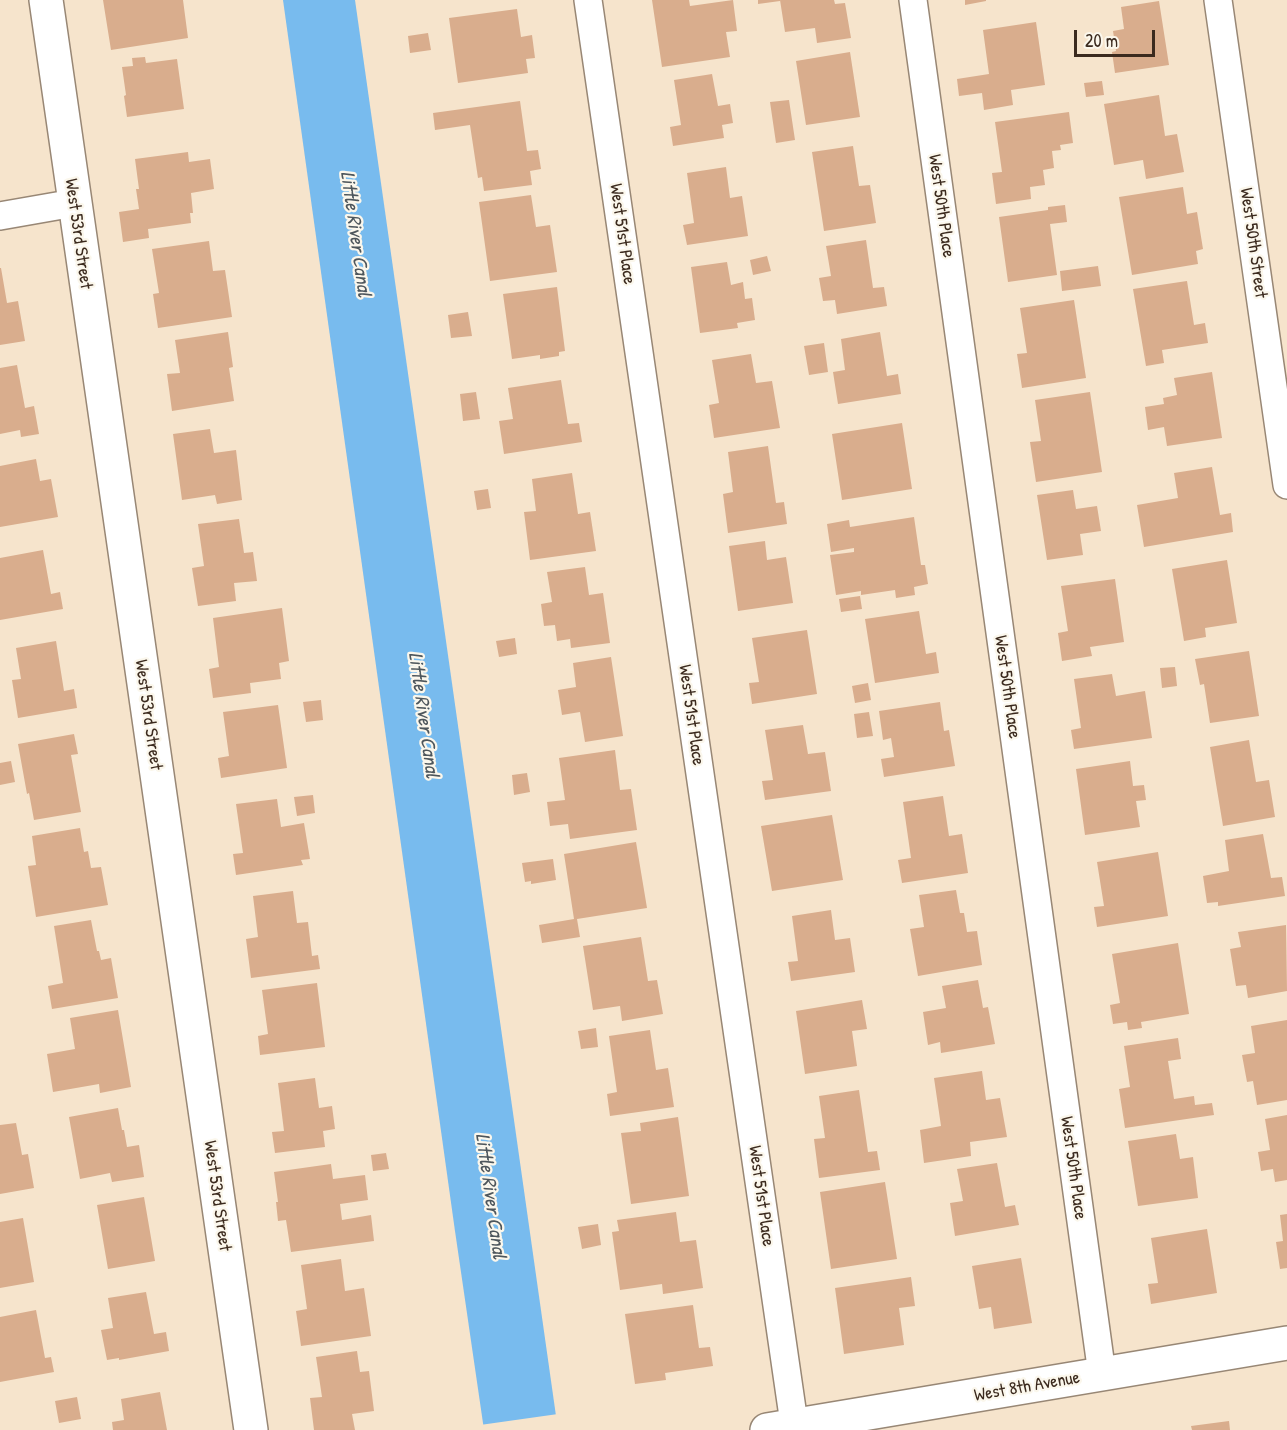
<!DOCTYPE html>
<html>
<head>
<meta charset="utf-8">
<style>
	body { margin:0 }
	#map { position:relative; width:1287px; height:1430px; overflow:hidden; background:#f6e4cc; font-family:"Patrick Hand",sans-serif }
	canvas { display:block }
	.scale { position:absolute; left:1074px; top:30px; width:81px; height:27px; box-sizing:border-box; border:3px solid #3b2a1e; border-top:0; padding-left:8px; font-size:18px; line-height:21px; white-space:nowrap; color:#3b2a1e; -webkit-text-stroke:4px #fbf7ec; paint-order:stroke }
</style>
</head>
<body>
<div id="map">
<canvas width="1287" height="1430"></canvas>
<div class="scale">20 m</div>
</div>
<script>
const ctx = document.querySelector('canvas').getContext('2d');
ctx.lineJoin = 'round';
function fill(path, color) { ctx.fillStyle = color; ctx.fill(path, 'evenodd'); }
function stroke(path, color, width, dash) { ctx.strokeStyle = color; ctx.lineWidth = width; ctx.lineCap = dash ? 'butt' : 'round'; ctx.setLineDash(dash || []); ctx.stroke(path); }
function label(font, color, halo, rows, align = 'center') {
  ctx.font = font + ' "Patrick Hand",sans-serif'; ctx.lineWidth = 4.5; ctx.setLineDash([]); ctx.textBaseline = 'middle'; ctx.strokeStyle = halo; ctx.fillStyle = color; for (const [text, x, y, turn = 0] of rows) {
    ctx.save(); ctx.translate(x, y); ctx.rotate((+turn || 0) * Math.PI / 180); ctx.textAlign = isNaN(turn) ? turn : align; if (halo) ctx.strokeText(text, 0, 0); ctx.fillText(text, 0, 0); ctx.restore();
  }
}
const water = new Path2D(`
	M283 0H355L558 1430H484L455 1231Z`);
const pier = new Path2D(`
	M558 1414 561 1430H481L480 1425Z`);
const building = new Path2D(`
	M103 0H183L188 38 111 50Z
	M652 0H689L690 6 733 0 737 31 726 32 730 57 662 67Z
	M758 0H780V1L758 4Z
	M780 0H834L835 4 845 3 851 38 817 43 815 28 785 32Z
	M965 0H986V1L965 5Z
	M1159 1 1169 65 1115 73 1112 52 1116 51 1113 31 1124 29 1121 7Z
	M517 9 521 37 532 35 535 58 526 59 528 73 458 83 449 18Z
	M1036 22 1045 85 1011 90 1013 105 984 110 982 93 959 96 957 79 989 74 983 30Z
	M428 33 431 50 410 53 408 36Z
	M850 52 860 117 806 125 796 61Z
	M145 57 146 63 177 59 184 109 127 117 124 96 126 95 122 67 133 66 132 58Z
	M712 74 718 106 730 104 733 123 722 125 724 138 673 146 670 127 681 125 674 80Z
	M1102 81 1104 95 1086 97 1084 83Z
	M1159 95 1165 136 1177 134 1184 172 1146 179 1143 160 1114 165 1104 104Z
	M789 100 795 140 776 143 770 102Z
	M520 101 527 151 538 150 541 169 530 171 532 185 484 191 482 177 478 178 470 125 435 130 433 113Z
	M1069 112 1073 143 1060 145 1061 150 1052 151 1054 168 1043 170 1045 185 1030 187 1031 199 996 204 992 173 1002 172 995 122Z
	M853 146 859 186 870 185 876 223 824 231 812 152Z
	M188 152 189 162 210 159 214 189 191 193 193 213H190L191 223 148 229 149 238 123 242 119 212 139 209 136 189H139L135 159Z
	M726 167 730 198 742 196 748 236 687 245 683 225 694 223 687 173Z
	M1183 187 1187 214 1197 212 1203 249 1196 251 1198 264 1132 275 1119 197Z
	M531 195 536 227 550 225 557 272 490 281 479 202Z
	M1065 205 1067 222 1050 224 1057 275 1008 282 999 217 1048 210V207Z
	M866 240 873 288 884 287 887 306 837 314 835 300 823 301 819 278 831 276 826 246Z
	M209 241 213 271 225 270 232 317 158 328 153 294 159 293 152 249Z
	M767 256 771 271 753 275 750 260Z
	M727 262 731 285 743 282 745 299 752 298 755 320 737 323 738 328 700 333 691 267Z
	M1098 266 1101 286 1062 291 1060 271Z
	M0 268H1L7 303 18 301 25 341 0 345Z
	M1187 281 1194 325 1205 323 1208 343 1162 350 1164 363 1146 366 1133 289Z
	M557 287 565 351 559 352V356L540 359V355L512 359 503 294Z
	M1074 300 1086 378 1022 388 1017 354 1027 353 1020 308Z
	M468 312 472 336 451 338 448 315Z
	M228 332 233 367 229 368 234 401 172 411 167 374 180 373 175 340Z
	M880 332 887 376 898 374 901 394 838 404 833 372 845 370 841 339Z
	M824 343 828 372 809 375 804 346Z
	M751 354 756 383 772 381 780 428 714 438 709 405 719 403 712 360Z
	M17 365 25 408 34 406 39 434 21 437 20 430 0 434V368Z
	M1212 372 1222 438 1167 446 1164 427 1148 430 1145 407 1164 404 1163 398 1177 395 1174 378Z
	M561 380 568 424 579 423 582 442 504 454 499 421 513 419 508 388Z
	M476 392 480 419 463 421 460 394Z
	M1090 392 1102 472 1036 482 1030 442 1041 441 1035 400Z
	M902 423 912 489 842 500 832 434Z
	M210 429 214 453 236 450 242 500 217 504 215 495 182 500 173 434Z
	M768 446 776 503 784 502 787 524 728 533 723 494 733 492 728 452Z
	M36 459 40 481 51 479 58 517 0 527V466Z
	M1212 467 1220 515 1231 513 1233 532 1144 547 1137 505 1178 498 1174 473Z
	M572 473 578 514 590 512 596 551 530 560 524 512 536 511 532 479Z
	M488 489 491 508 477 510 474 491Z
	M1073 490 1076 509 1097 506 1101 531 1080 534 1083 555 1047 560 1037 495Z
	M914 517 921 565H925L928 584 914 587 915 595 896 598 895 590 861 595V591L836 595 830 555 854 552V548L831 552 827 524 849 520 850 527Z
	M239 519 244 553 253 552 257 581 234 583 236 601 198 606 192 568 204 566 198 524Z
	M765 541 767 560 786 557 793 603 738 611 729 546Z
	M43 550 51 594 60 592 63 609 0 620V558Z
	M1227 560 1237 623 1205 628 1206 637 1184 641 1172 569Z
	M585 567 589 595 603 593 610 643 571 648 570 639 557 641 555 625 544 626 541 604 552 602 547 572Z
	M1115 579 1124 642 1090 647 1092 656 1062 661 1058 633 1068 631 1061 586Z
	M860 596 862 609 841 612 839 599Z
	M282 608 289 661 279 663 281 679 250 683 251 693 213 698 209 669 219 667 213 618Z
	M919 611 926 654 936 652 939 673 875 683 865 619Z
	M807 630 817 694 752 704 749 683 759 682 752 638Z
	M515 638 517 654 499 657 496 641Z
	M56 641 64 691 74 689 77 708 18 718 12 680 21 679 16 648Z
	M1249 651 1259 716 1210 723 1204 684 1200 685 1195 659Z
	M611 657 623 736 585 742 580 712 562 715 558 690 576 687 573 663Z
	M1175 667 1177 686 1162 688 1160 668Z
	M1112 674 1116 696 1145 691 1152 738 1074 749 1071 730 1081 728 1074 679Z
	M868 683 871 700 855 703 852 686Z
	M321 700 323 720 306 722 303 702Z
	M940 702 944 731 949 730 955 766 884 777 881 759 894 757 891 738 883 740 879 711Z
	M278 705 287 768 221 778 218 758 229 756 223 712Z
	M869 712 873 736 857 738 854 714Z
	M803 725 808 754 825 752 831 791 765 800 762 781 773 780 765 730Z
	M74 734 78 754 71 755 81 812 34 820 29 793 27 794 18 744Z
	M1249 740 1256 782 1269 780 1275 817 1223 826 1210 747Z
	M615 750 620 790 631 789 637 830 570 839 568 824 550 826 547 802 565 800 559 758Z
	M11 761 15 782 0 785V763Z
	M1130 761 1133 786 1144 785 1146 800 1136 801 1140 827 1085 835 1076 769Z
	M527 773 530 792 514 795 512 775Z
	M313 795 315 813 297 816 294 797Z
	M943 796 949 836 962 834 968 873 902 883 898 860 911 858 903 802Z
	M277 799 281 827 304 823 310 859 301 860 303 865 236 875 233 854 243 853 236 804Z
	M832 815 843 880 772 891 761 826Z
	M80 828 84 852 88 851 91 868 101 867 108 905 36 917 28 866 36 865 32 836Z
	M1263 834 1271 878 1282 877 1285 896 1218 906V902L1207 903 1203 876 1229 871 1225 840Z
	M636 842 647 908 577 919 580 937 542 943 539 925 574 919 564 854Z
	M1158 852 1168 916 1097 927 1094 907 1104 906 1097 862Z
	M553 859 556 880 531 884V881L525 882 522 863Z
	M956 890 960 913H964L967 932 977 931 982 965 918 976 910 929 924 927 919 895Z
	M293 891 297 923 308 922 312 956 318 955 320 969 251 978 246 939 258 937 253 896Z
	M831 910 835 940 850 938 855 972 791 981 788 962 798 961 792 916Z
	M91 920 97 951H99L101 960 111 958 118 998 52 1009 48 986 63 983 54 926Z
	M1286 925 1287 991 1248 998 1246 985 1236 986 1230 949 1241 947 1238 932Z
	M641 937 648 981 657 980 663 1014 622 1021 620 1006 593 1010 583 946Z
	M1178 943 1189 1014 1141 1022 1142 1028 1128 1030 1127 1022 1113 1024 1110 1005 1120 1003 1112 954Z
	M978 980 983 1008 988 1007 995 1044 941 1053 940 1042 928 1045 923 1012 946 1008 942 986Z
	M317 983 325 1047 260 1055 258 1036 268 1034 262 990Z
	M862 1000 867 1029 852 1031 857 1066 805 1074 796 1011Z
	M118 1010 131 1087 100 1093 99 1084 53 1092 47 1054 75 1049 70 1018Z
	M1287 1020V1100L1257 1105 1253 1081 1247 1082 1242 1055 1255 1053 1251 1026Z
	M596 1028 598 1047 581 1049 578 1031Z
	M650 1030 656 1070 668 1068 674 1107 610 1116 607 1094 617 1092 609 1036Z
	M1178 1038 1181 1059 1168 1061 1174 1099 1194 1096 1195 1105 1212 1103 1214 1115 1125 1128 1119 1089 1130 1087 1124 1046Z
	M982 1071 986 1100 1000 1098 1007 1137 970 1142 971 1156 924 1163 920 1130 941 1126 934 1078Z
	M315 1078 319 1108 332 1106 335 1129 323 1131 325 1147 275 1153 272 1132 284 1131 278 1083Z
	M859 1090 868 1152 877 1151 880 1170 819 1178 814 1139 825 1138 819 1096Z
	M118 1108 122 1130H124L127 1147 139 1145 144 1177 112 1182 110 1173 80 1179 69 1117Z
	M1287 1115V1180L1275 1182 1273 1169 1261 1171 1258 1152 1270 1150 1265 1119Z
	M678 1117 689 1196 631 1204 621 1133 641 1131 640 1123Z
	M16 1123 22 1155 28 1154 34 1188 0 1194V1125Z
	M1176 1134 1180 1159 1193 1157 1198 1198 1138 1206 1128 1141Z
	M386 1153 389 1169 373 1171 371 1155Z
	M997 1163 1005 1207 1015 1205 1019 1225 955 1236 950 1203 963 1201 957 1169Z
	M331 1164 333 1179 365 1175 368 1200 340 1204 342 1220 371 1215 374 1241 291 1252 286 1220 278 1221 276 1202H278L274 1172Z
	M885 1182 897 1259 831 1269 820 1192Z
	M144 1197 155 1261 108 1269 97 1205Z
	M676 1212 680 1242 696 1240 703 1288 663 1294 662 1284 620 1290 612 1232 619 1231 617 1220Z
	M1287 1214V1268L1280 1269 1276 1242 1283 1241 1280 1215Z
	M23 1218 34 1282 0 1288V1222Z
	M598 1224 601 1245 582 1249 578 1227Z
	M1207 1229 1217 1293 1151 1304 1148 1284 1158 1283 1151 1238Z
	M1021 1258 1032 1323 994 1329 991 1307 979 1309 972 1266Z
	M341 1259 345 1291 364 1288 371 1336 301 1346 296 1311 307 1309 301 1265Z
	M911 1277 915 1306 899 1308 904 1345 844 1354 835 1288Z
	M146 1292 154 1334 166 1332 169 1351 119 1360V1358L107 1360 101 1330 113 1328 108 1298Z
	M693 1305 699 1348 710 1347 713 1366 665 1373 666 1380 635 1384 625 1314Z
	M36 1310 45 1358 51 1357 54 1372 0 1382V1317Z
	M357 1351 360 1372 369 1371 374 1411 352 1414 355 1430H314L310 1398 322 1397 316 1357Z
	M160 1392 167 1430H113L112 1422 124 1420 121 1399Z
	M77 1397 81 1419 59 1423 55 1401Z
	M1229 1421 1230 1430H1192L1191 1426Z`);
const street = new Path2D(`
	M588 0 795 1430
	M913 0 1102 1374
	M1218 0 1287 485
	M0 216 74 203`);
const secondary = new Path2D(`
	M46 0 251 1430
	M767 1430 1287 1343`);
const streetNames = [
	["West 50th Place",941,206,82],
	["West 53rd Street",78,234,82],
	["West 51st Place",622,234,82],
	["West 50th Street",1253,243,82],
	["West 50th Place",1007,687,82],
	["West 53rd Street",148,715,82],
	["West 51st Place",691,715,82],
	["West 50th Place",1073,1168,82],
	["West 53rd Street",217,1196,82],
	["West 51st Place",761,1196,82],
	["West 8th Avenue",1027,1387,-10]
];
const waterNames = [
	["Little River Canal",355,234,82],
	["Little River Canal",423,715,82],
	["Little River Canal",490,1196,82]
];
fill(water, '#78bbee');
fill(pier, '#f6e4cc');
fill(building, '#d9ad8d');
stroke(street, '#988775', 30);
stroke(secondary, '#988775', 36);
stroke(street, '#fff', 27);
stroke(secondary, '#fff', 33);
label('18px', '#3b2a1e', '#fbf7ec', streetNames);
label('italic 20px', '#4d565c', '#fbf7ec', waterNames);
</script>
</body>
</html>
